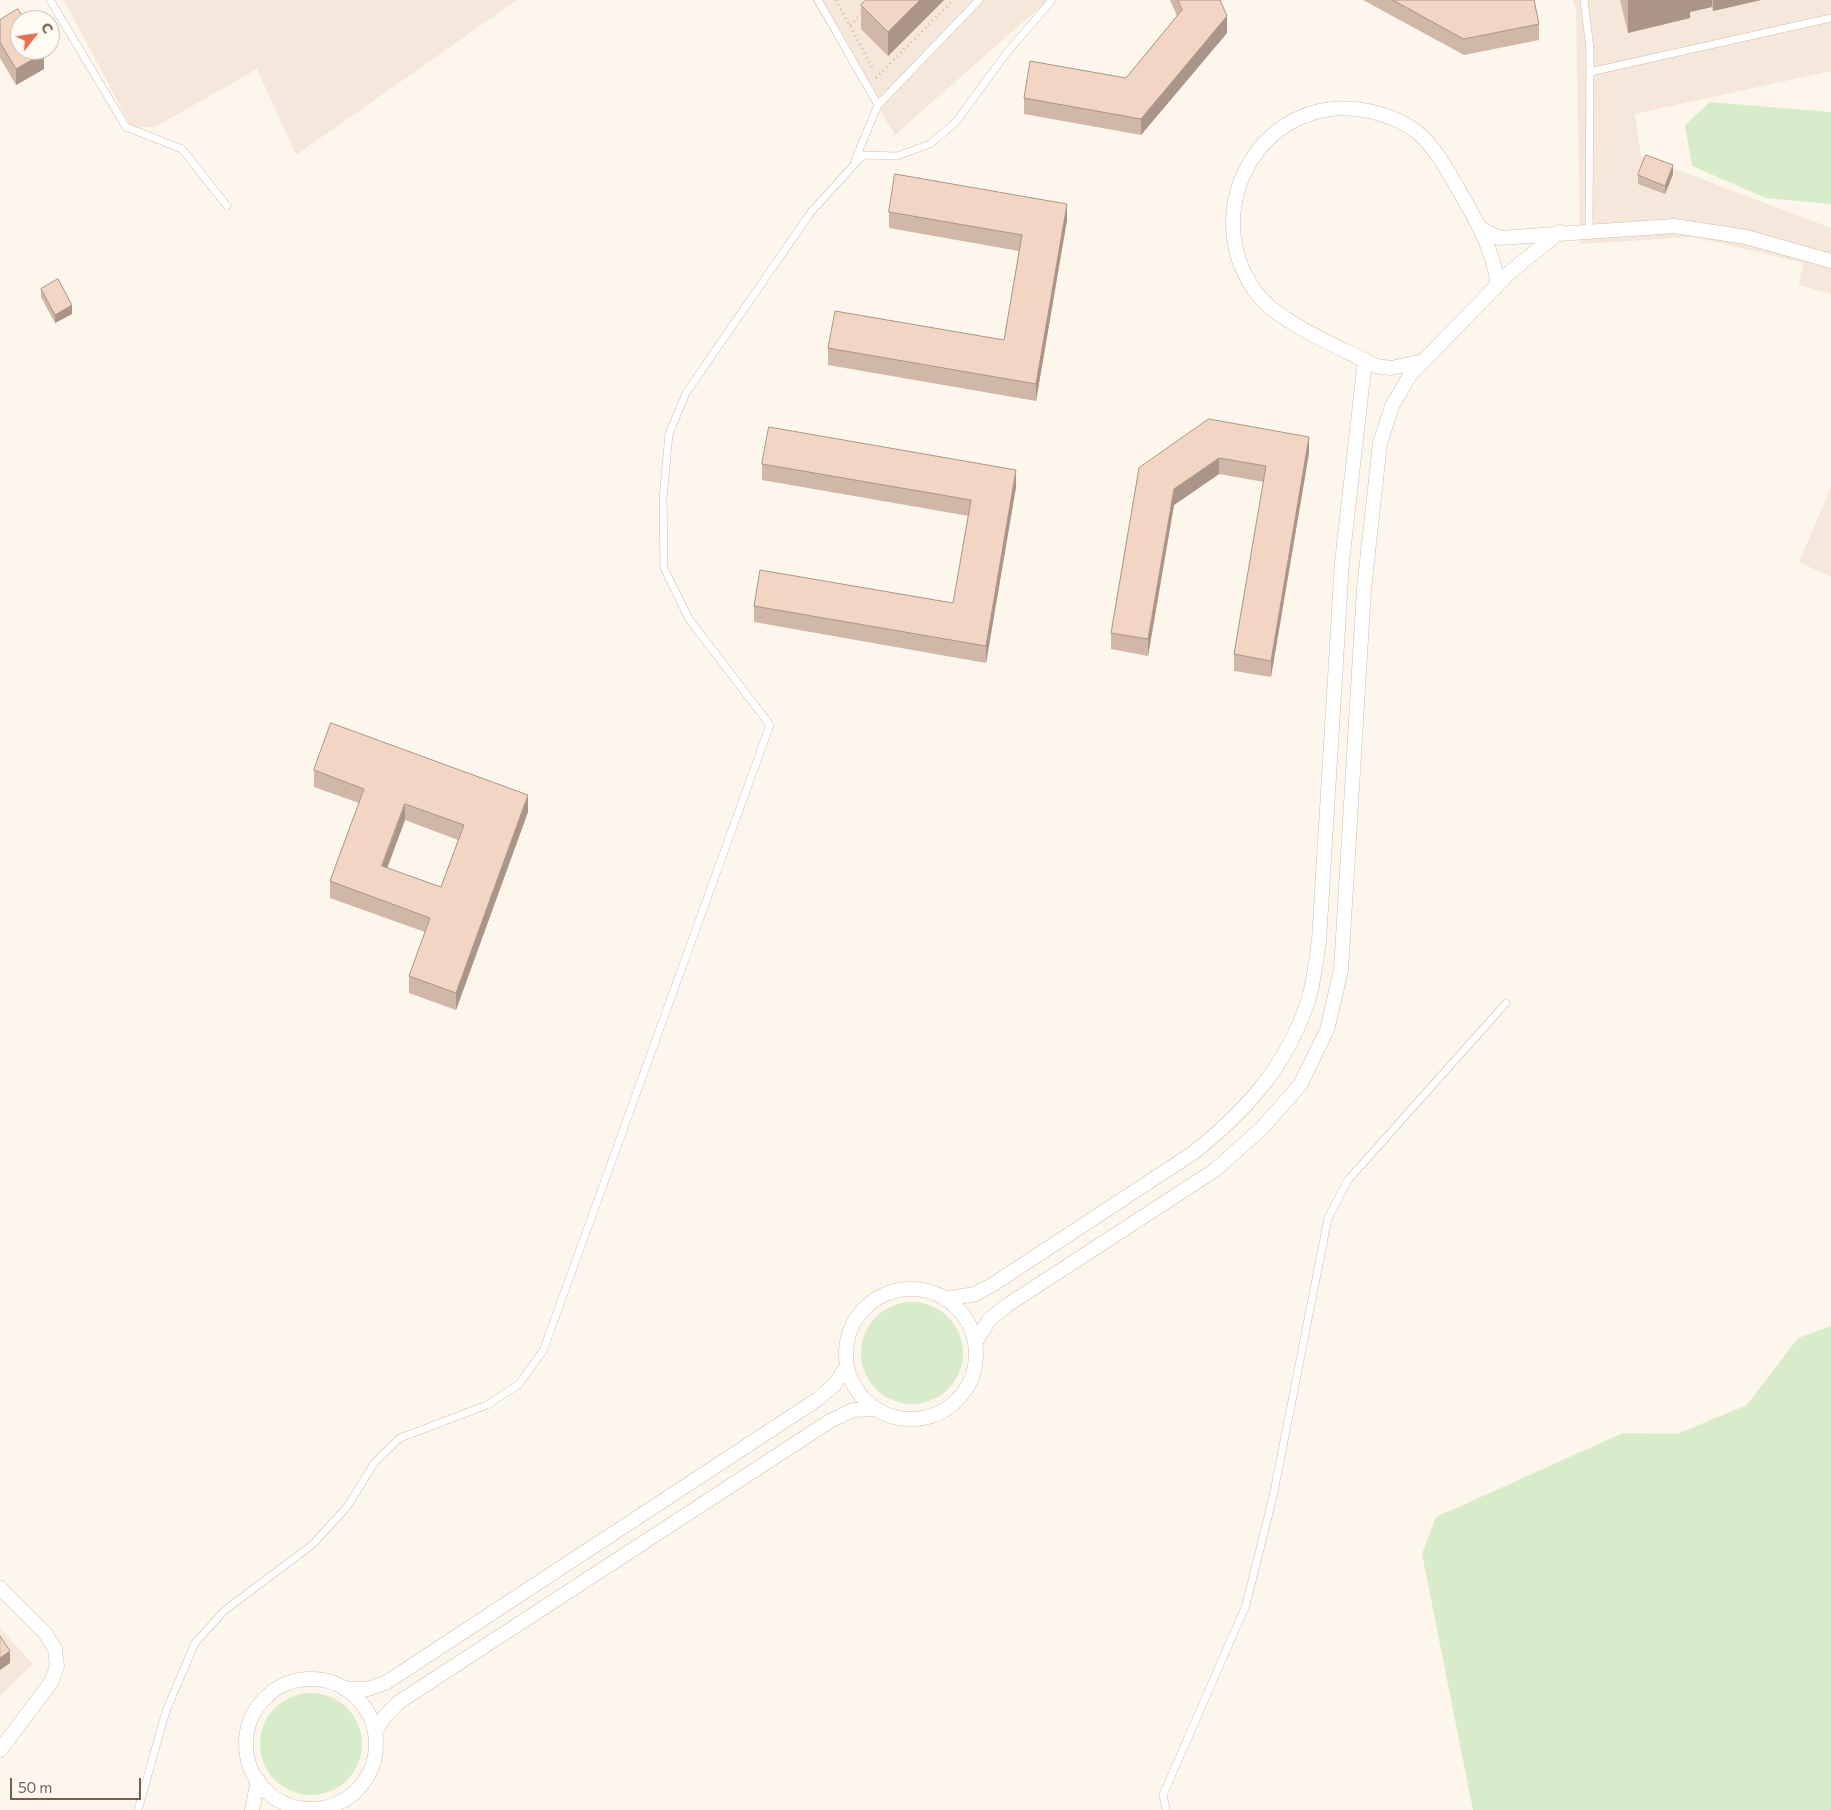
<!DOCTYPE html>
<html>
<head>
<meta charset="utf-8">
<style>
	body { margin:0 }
	#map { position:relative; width:1831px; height:1810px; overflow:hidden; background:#fdf6ec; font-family:Commissioner,sans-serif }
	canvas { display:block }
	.north { position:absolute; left:10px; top:10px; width:50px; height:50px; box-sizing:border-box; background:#fffaf3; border:1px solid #cabbb1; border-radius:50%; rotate:60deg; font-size:14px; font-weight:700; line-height:20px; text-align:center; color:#7a5c4d }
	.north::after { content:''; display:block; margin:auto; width:18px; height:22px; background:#e76f51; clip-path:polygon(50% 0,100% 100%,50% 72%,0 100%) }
	.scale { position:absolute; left:10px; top:1778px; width:131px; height:22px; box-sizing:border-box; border:2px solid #7a5c4d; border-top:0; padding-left:6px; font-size:15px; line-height:18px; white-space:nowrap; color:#7a5c4d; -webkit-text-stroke:4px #fffaf3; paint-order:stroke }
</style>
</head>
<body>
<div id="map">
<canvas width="1831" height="1810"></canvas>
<div class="north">С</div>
<div class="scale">50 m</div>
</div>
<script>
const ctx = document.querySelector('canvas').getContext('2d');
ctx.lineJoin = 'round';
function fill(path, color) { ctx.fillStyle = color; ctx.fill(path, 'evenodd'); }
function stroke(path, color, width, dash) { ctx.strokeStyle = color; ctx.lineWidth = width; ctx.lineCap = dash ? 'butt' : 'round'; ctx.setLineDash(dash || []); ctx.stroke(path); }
const residential = new Path2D(`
	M64 0H517L296 155 257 69 155 127H131Z
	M812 0H1048L895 135Z
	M1573 0H1831V71L1635 114 1641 156 1831 228V294L1799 285 1803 263 1694 237 1580 244 1576 11Z
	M1831 487V577L1799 562Z
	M0 1628 33 1664 0 1696Z`);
const green = new Path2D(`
	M1710 102 1831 112V204L1766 198 1692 166 1685 125Z
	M861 1353a51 51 0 1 1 102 0a51 51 0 1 1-102 0Z
	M1831 1326V1810H1473L1422 1554 1436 1517 1623 1433 1677 1434 1747 1405 1798 1338Z
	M260 1744a51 51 0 1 1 102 0a51 51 0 1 1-102 0Z`);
const path = new Path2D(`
	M836 0 872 67
	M850 25 864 11
	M876 78 953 0`);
const service = new Path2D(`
	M50 0 126 127 182 149 227 206
	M818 0 878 105 979 0
	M1584 0 1590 49 1589 231
	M1590 72 1831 18
	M855 160 878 105
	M138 1810 166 1711 195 1643 225 1610 312 1545 347 1507 375 1462 400 1438 487 1405 519 1384 543 1351 770 725 689 619 664 568 663 498 669 434 686 393 811 212 863 155 897 156 930 144 956 122 1005 55 1052 0
	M1166 1810 1163 1795 1246 1605 1273 1497 1328 1218 1348 1180 1506 1003`);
const minor = new Path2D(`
	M1480 228 1499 238 1674 226 1746 237 1831 261
	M1424 361 1391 368 1376 366C1342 348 1276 322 1255 291 1195 206 1266 89 1369 111 1386 115 1403 121 1417 132 1436 148 1449 173 1461 194 1479 225 1492 248 1498 284
	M846 1354a65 65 0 1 1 130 0a65 65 0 1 1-130 0Z
	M945 1299 975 1294 992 1285 1193 1153C1246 1111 1286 1067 1308 1001 1314 982 1316 960 1319 941L1342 562 1365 360
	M975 1343 989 1320 1006 1306 1215 1170 1262 1128 1300 1085 1327 1030 1341 970 1364 589 1380 443 1392 406 1410 375 1510 272 1560 232
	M0 1588 45 1633 55 1649 57 1666 52 1681 0 1750
	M246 1744a65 65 0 1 1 130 0a65 65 0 1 1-130 0Z
	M345 1689H368L387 1682 818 1399 835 1384 847 1366
	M375 1732 385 1716 399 1702 830 1421 853 1410 877 1409
	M252 1810 258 1780`);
const wall = new Path2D(`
	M866 0H944L888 56 861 29V5Z
	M1170 0H1220L1227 33 1141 135 1024 114V98L1126 78 1177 16Z
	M1363 0H1534L1539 24V40L1464 55Z
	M1620 0H1761L1713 11 1712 7 1690 12V18L1628 33Z
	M0 20 44 69 16 85 0 58Z
	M1673 174 1665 194 1638 184V175Z
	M889 212 1067 220 1036 401 828 365V348L1004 340 1019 251 889 228Z
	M41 289 72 314 55 323 41 297Z
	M1309 437V453L1271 677 1234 671V654L1264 482 1219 474 1174 505 1148 656 1111 649V633L1139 468Z
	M762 464 1016 487 986 663 754 622V606L953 603 969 516 762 480Z
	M314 770 528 812 456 1010 409 993V976L425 932 330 898V881L359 803 314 787ZM405 820 458 840 441 887 387 868Z`);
const shadedWall = new Path2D(`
	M920 0H944L888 56V32Z
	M1628 0H1712V7L1690 12V18L1628 33Z
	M1713 0H1761L1713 11Z
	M1227 16V33L1141 135V119Z
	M44 53V69L16 85V69Z
	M1673 165V174L1665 194V186Z
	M1067 204V220L1036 401V384Z
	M72 305V314L55 323V315Z
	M1309 437V453L1271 677V661Z
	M1219 458V474L1174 505 1148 656V639L1174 489Z
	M1016 470V487L986 663V646Z
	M528 795V812L456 1010V993Z
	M405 804V820L382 882V866Z
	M10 1651V1663L0 1670V1658Z`);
const building = new Path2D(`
	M866 0H920L888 32 861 5Z
	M1178 0H1220L1227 16 1141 119 1024 98 1030 61 1126 78 1182 10Z
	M1393 0H1534L1539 24 1464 39Z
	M18 9 25 20H20V50H42L44 53 16 69 0 42V20Z
	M1646 155 1673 165 1665 186 1638 175Z
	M895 174 1067 204 1036 384 828 348 835 311 1004 340 1022 235 889 212Z
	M58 279 72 305 55 315 41 289Z
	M1209 419 1309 437 1271 661 1234 654 1266 466 1219 458 1174 489 1148 639 1111 633 1139 468Z
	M769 427 1016 470 986 646 754 606 760 570 953 603 971 500 762 464Z
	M331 723 528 795 456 993 409 976 430 918 330 881 364 789 314 770ZM405 804 464 825 441 887 382 866Z
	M0 1636 10 1651 0 1658Z`);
fill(residential, '#f5e8da');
fill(green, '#d8ecc9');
stroke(service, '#d1beb0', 8);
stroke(minor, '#d1beb0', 15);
stroke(path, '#d9b8a5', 3, [1, 4]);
stroke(service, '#fff', 7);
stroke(minor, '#fff', 14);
fill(wall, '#d1b7a8');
fill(shadedWall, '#aa9588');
fill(building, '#f3d5c3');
stroke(building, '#aa9588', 1);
</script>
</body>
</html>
